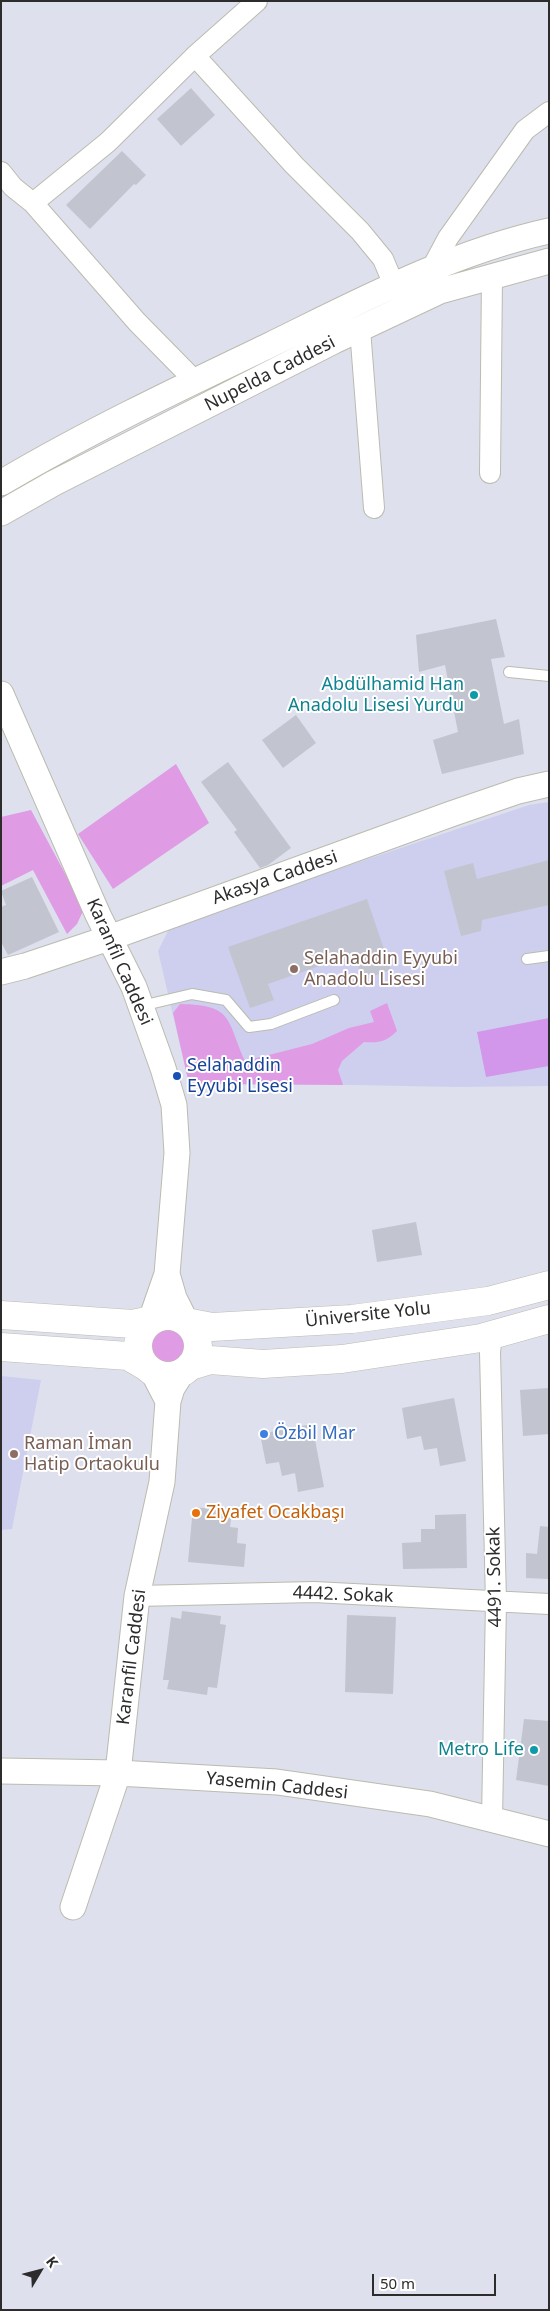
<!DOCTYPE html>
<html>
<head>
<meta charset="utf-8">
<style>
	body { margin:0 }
	#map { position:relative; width:550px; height:2311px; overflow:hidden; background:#dee0ed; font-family:"Noto Sans",sans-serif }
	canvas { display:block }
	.frame { position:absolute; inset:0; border:2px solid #2c2c2c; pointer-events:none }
	.north { position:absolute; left:15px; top:2246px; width:50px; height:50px; -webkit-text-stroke:4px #fff; paint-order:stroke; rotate:53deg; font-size:14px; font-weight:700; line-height:20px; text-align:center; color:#2c2c2c }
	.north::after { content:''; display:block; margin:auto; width:18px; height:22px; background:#2c2c2c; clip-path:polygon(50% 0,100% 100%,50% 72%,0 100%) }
	.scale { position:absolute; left:372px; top:2274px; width:124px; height:22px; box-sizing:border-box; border:2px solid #2c2c2c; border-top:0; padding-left:6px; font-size:15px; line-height:18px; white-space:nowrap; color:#2c2c2c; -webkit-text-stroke:4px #fff; paint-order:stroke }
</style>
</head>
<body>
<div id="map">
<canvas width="550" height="2311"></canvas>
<div class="frame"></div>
<div class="north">K</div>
<div class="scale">50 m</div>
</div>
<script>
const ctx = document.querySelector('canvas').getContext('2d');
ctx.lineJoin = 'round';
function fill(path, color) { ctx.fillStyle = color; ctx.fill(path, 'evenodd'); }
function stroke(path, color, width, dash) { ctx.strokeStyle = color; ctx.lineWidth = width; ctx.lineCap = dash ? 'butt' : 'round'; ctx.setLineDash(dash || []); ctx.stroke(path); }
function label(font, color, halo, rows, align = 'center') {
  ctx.font = font + ' "Noto Sans",sans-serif'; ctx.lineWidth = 4; ctx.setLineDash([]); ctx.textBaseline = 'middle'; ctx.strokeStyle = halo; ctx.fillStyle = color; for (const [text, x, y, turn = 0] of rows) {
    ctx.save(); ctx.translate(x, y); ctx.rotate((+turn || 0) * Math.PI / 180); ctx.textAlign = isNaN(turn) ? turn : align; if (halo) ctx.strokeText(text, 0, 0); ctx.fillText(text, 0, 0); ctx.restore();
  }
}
const education = new Path2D(`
	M549 802V1086L456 1087 302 1084H189L158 951 171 925 529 805Z
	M1 1376 41 1380 12 1529 1 1530Z`);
const green = new Path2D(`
	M176 764 209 823 113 889 78 834Z
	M31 810 84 909 77 924 67 934 33 870 1 886V817Z
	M387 1003 397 1031C386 1042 379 1043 364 1042L342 1061 338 1070 343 1085 189 1084 173 1013 180 1004C234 1005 226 1019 245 1061L312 1044 349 1028 374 1022 370 1011Z
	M146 1345a21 21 0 1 1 42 0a21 21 0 1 1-42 0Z`);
const pitch = new Path2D(`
	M549 1018V1066L486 1077 477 1032Z`);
const building = new Path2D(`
	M191 88 215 115 181 146 157 119Z
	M122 151 146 175 136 185 134 184 90 229 66 205Z
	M496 619 505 657 491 659 504 724 519 719 524 754 442 774 433 740 458 732 445 665 419 672 416 635Z
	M296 715 316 743 283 768 262 740Z
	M228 762 291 848 268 865 260 868 234 832 237 830 201 782Z
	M549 860V905L482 920 481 931 461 936 444 871 473 863 477 879Z
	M32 877 59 932 8 955 1 942V907L6 905 1 891Z
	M367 899 391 970 363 980 354 954 268 984 274 1000 250 1008 228 947Z
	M416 1222 422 1255 377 1262 372 1230Z
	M549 1388V1434L523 1436 520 1390Z
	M454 1398 466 1461 440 1466 437 1448 424 1450 421 1436 407 1439 402 1408Z
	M312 1424 324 1487 298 1492 295 1473 282 1476 279 1462 266 1464 260 1434Z
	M193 1507 232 1511 230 1527 238 1528 237 1543 246 1544 244 1567 188 1562Z
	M466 1514 467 1568 403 1569 402 1543 421 1542V1529H435V1515Z
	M540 1526 549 1527V1579L526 1578V1553L537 1554Z
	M182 1611 221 1616 220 1624 226 1625 217 1688 208 1687 207 1695 167 1689 169 1680H163L171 1617 181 1619Z
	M347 1615 396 1617 393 1694 345 1692Z
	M524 1719 549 1721V1786L516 1780Z`);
const service = new Path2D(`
	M509 672 549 676
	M527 959 549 956
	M141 1006 192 994 226 1000 249 1027 271 1024 334 1000`);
const minor = new Path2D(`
	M195 56 294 165 360 231 383 259 394 285
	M1 172 13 187 33 203 137 322 195 381
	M33 203 108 142 195 56 257 1
	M432 268 448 238 525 130 549 112
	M360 329 374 508
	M490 473 492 276
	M492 1335 490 1352 496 1602 492 1819
	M137 1596 314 1592 549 1604`);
const tertiary = new Path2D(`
	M1 483C87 432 180 388 270 345 360 301 450 253 549 231
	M1 513 54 483 334 341 440 291 549 261
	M1 694 98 915 134 987 163 1068 174 1105 177 1153 167 1274 151 1320
	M1 972 25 966 109 938 451 814 518 791 549 784
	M167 1274 174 1298 186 1322
	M153 1372 168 1401 172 1388 182 1372
	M1 1771 118 1773 277 1782 430 1804 549 1834
	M73 1907 118 1773 137 1596 162 1482 168 1401`);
const secondary = new Path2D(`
	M1 1315 133 1324 151 1320
	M138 1346a30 30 0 1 1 60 0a30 30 0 1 1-60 0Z
	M186 1322 212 1327 352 1319 488 1301 549 1285
	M1 1347 128 1356 145 1366
	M190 1366 210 1360 263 1364 342 1359 481 1338 549 1319`);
const markers = [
	[474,695,5,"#0f9aa8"],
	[294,969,5,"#8d6e63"],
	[177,1076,5,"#1a4fb4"],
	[264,1434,5,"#3f7fe0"],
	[14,1454,5,"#8d6e63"],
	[196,1513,5,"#e8710a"],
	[534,1750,5,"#0f9aa8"]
];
const streetNames = [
	["Nupelda Caddesi",270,374,-27],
	["Akasya Caddesi",275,878,-19],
	["Karanfil Caddesi",119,962,66],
	["Üniversite Yolu",368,1315,-6],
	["4491. Sokak",495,1577,-91],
	["4442. Sokak",343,1595,2],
	["Karanfil Caddesi",132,1657,-83],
	["Yasemin Caddesi",277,1786,6]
];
const cultureNames = [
	["Abdülhamid Han",464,685],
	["Anadolu Lisesi Yurdu",464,706],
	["Metro Life",524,1750]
];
const educationNames = [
	["Selahaddin Eyyubi",304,959],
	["Anadolu Lisesi",304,980],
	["Raman İman",24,1444],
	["Hatip Ortaokulu",24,1465]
];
const transitNames = [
	["Selahaddin",187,1066],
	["Eyyubi Lisesi",187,1087]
];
const shopNames = [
	["Özbil Mar",274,1434]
];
const foodNames = [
	["Ziyafet Ocakbaşı",206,1513]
];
fill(education, '#cecfee');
fill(green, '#df9be3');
fill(pitch, '#d297ea');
fill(building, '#c2c4d0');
stroke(service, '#babcae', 12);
stroke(minor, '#babcae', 22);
stroke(tertiary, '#babcae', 27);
stroke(secondary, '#babcae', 29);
stroke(service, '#fff', 10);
stroke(minor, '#fff', 20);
stroke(tertiary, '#fff', 25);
stroke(secondary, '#fff', 28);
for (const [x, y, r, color] of markers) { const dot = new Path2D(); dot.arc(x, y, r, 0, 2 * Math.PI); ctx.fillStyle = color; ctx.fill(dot); stroke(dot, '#fff', 2); }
label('18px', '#2c2c2c', '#fff', streetNames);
label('18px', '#0d838f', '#fff', cultureNames, 'right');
label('18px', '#785e54', '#fff', educationNames, 'left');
label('18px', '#164399', '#fff', transitNames, 'left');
label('18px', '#366cbe', '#fff', shopNames, 'left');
label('18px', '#c56008', '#fff', foodNames, 'left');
</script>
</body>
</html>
